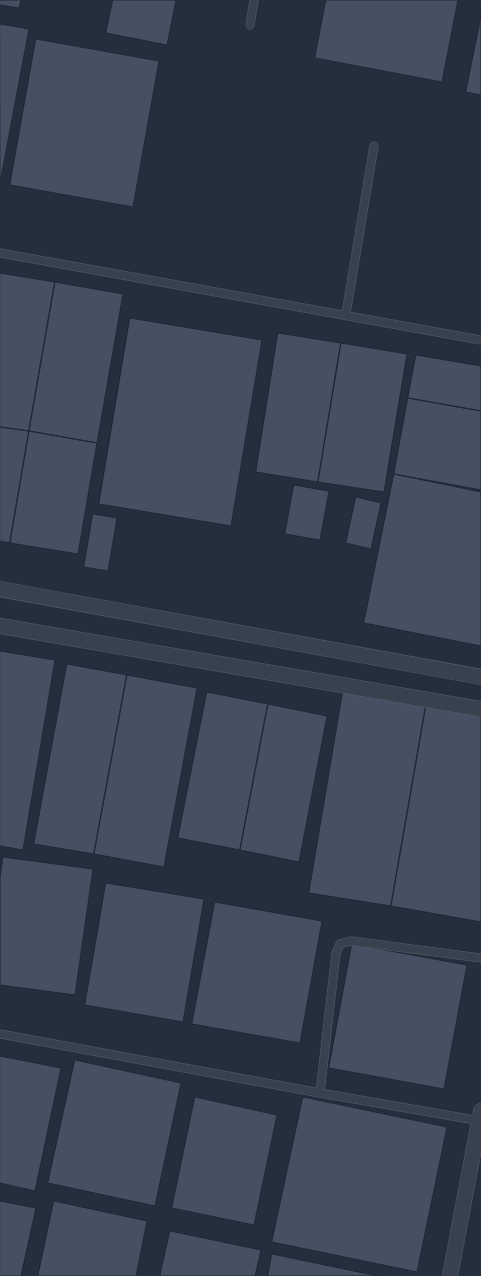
<!DOCTYPE html>
<html>
<head>
<meta charset="utf-8">
<style>
	body { margin:0 }
	canvas { display:block; background:#242f3e }
</style>
</head>
<body>
<canvas width="481" height="1276"></canvas>
<script>
const ctx = document.querySelector('canvas').getContext('2d');
ctx.lineJoin = 'round';
function fill(path, color) { ctx.fillStyle = color; ctx.fill(path, 'evenodd'); }
function stroke(path, color, width, dash) { ctx.strokeStyle = color; ctx.lineWidth = width; ctx.lineCap = dash ? 'butt' : 'round'; ctx.setLineDash(dash || []); ctx.stroke(path); }
const building = new Path2D(`
	M0 0H21L19 8 0 5Z
	M113 0H176L167 45 106 33Z
	M326 0H458L442 82 315 58Z
	M481 16V95L466 92Z
	M0 24 29 29 0 183Z
	M36 39 159 61 133 207 10 185Z
	M0 273 55 282 29 431 0 427Z
	M55 282 123 294 97 443 29 431Z
	M130 318 262 340 231 526 99 504Z
	M278 333 341 343 318 482 256 472Z
	M341 343 407 354 384 492 318 482Z
	M416 355 481 366V411L408 398Z
	M408 398 481 411V490L394 474Z
	M0 427 29 431 10 543 0 541Z
	M29 431 97 443 78 554 10 543Z
	M394 474 481 492V646L364 623Z
	M294 485 329 491 320 540 285 534Z
	M356 497 381 503 371 549 346 543Z
	M93 514 117 518 108 571 84 567Z
	M0 651 55 660 23 850 0 846Z
	M67 664 127 675 94 854 34 844Z
	M127 675 197 688 164 867 94 854Z
	M343 691 426 705 391 906 309 893Z
	M207 692 268 704 240 850 178 838Z
	M268 704 327 716 299 862 240 850Z
	M426 705 481 715V922L391 906Z
	M3 857 93 869 75 995 0 985V879Z
	M106 883 204 899 183 1022 85 1005Z
	M215 902 322 921 300 1043 192 1024Z
	M352 944 467 965 444 1089 329 1068Z
	M0 1056 61 1068 35 1191 0 1183Z
	M75 1060 181 1083 155 1206 48 1183Z
	M195 1097 277 1115 254 1225 172 1208Z
	M303 1097 447 1127 417 1272 272 1242Z
	M0 1201 36 1208 21 1276H0Z
	M54 1201 147 1221 136 1276H38Z
	M170 1231 261 1250 255 1276H160Z
	M272 1254 378 1276H268Z`);
const service = new Path2D(`
	M250 25 254 0
	M0 253 481 340
	M346 314 374 146
	M0 1034 320 1093 481 1121
	M320 1093 336 953 340 944 351 941 481 958`);
const minor = new Path2D(`
	M0 589 481 677
	M0 626 481 709
	M450 1276 481 1111`);
fill(building, '#455162');
stroke(building, '#1f2835', 1);
stroke(service, '#565f6c', 9);
stroke(minor, '#565f6c', 16);
stroke(service, '#38414e', 8);
stroke(minor, '#38414e', 15);
</script>
</body>
</html>
